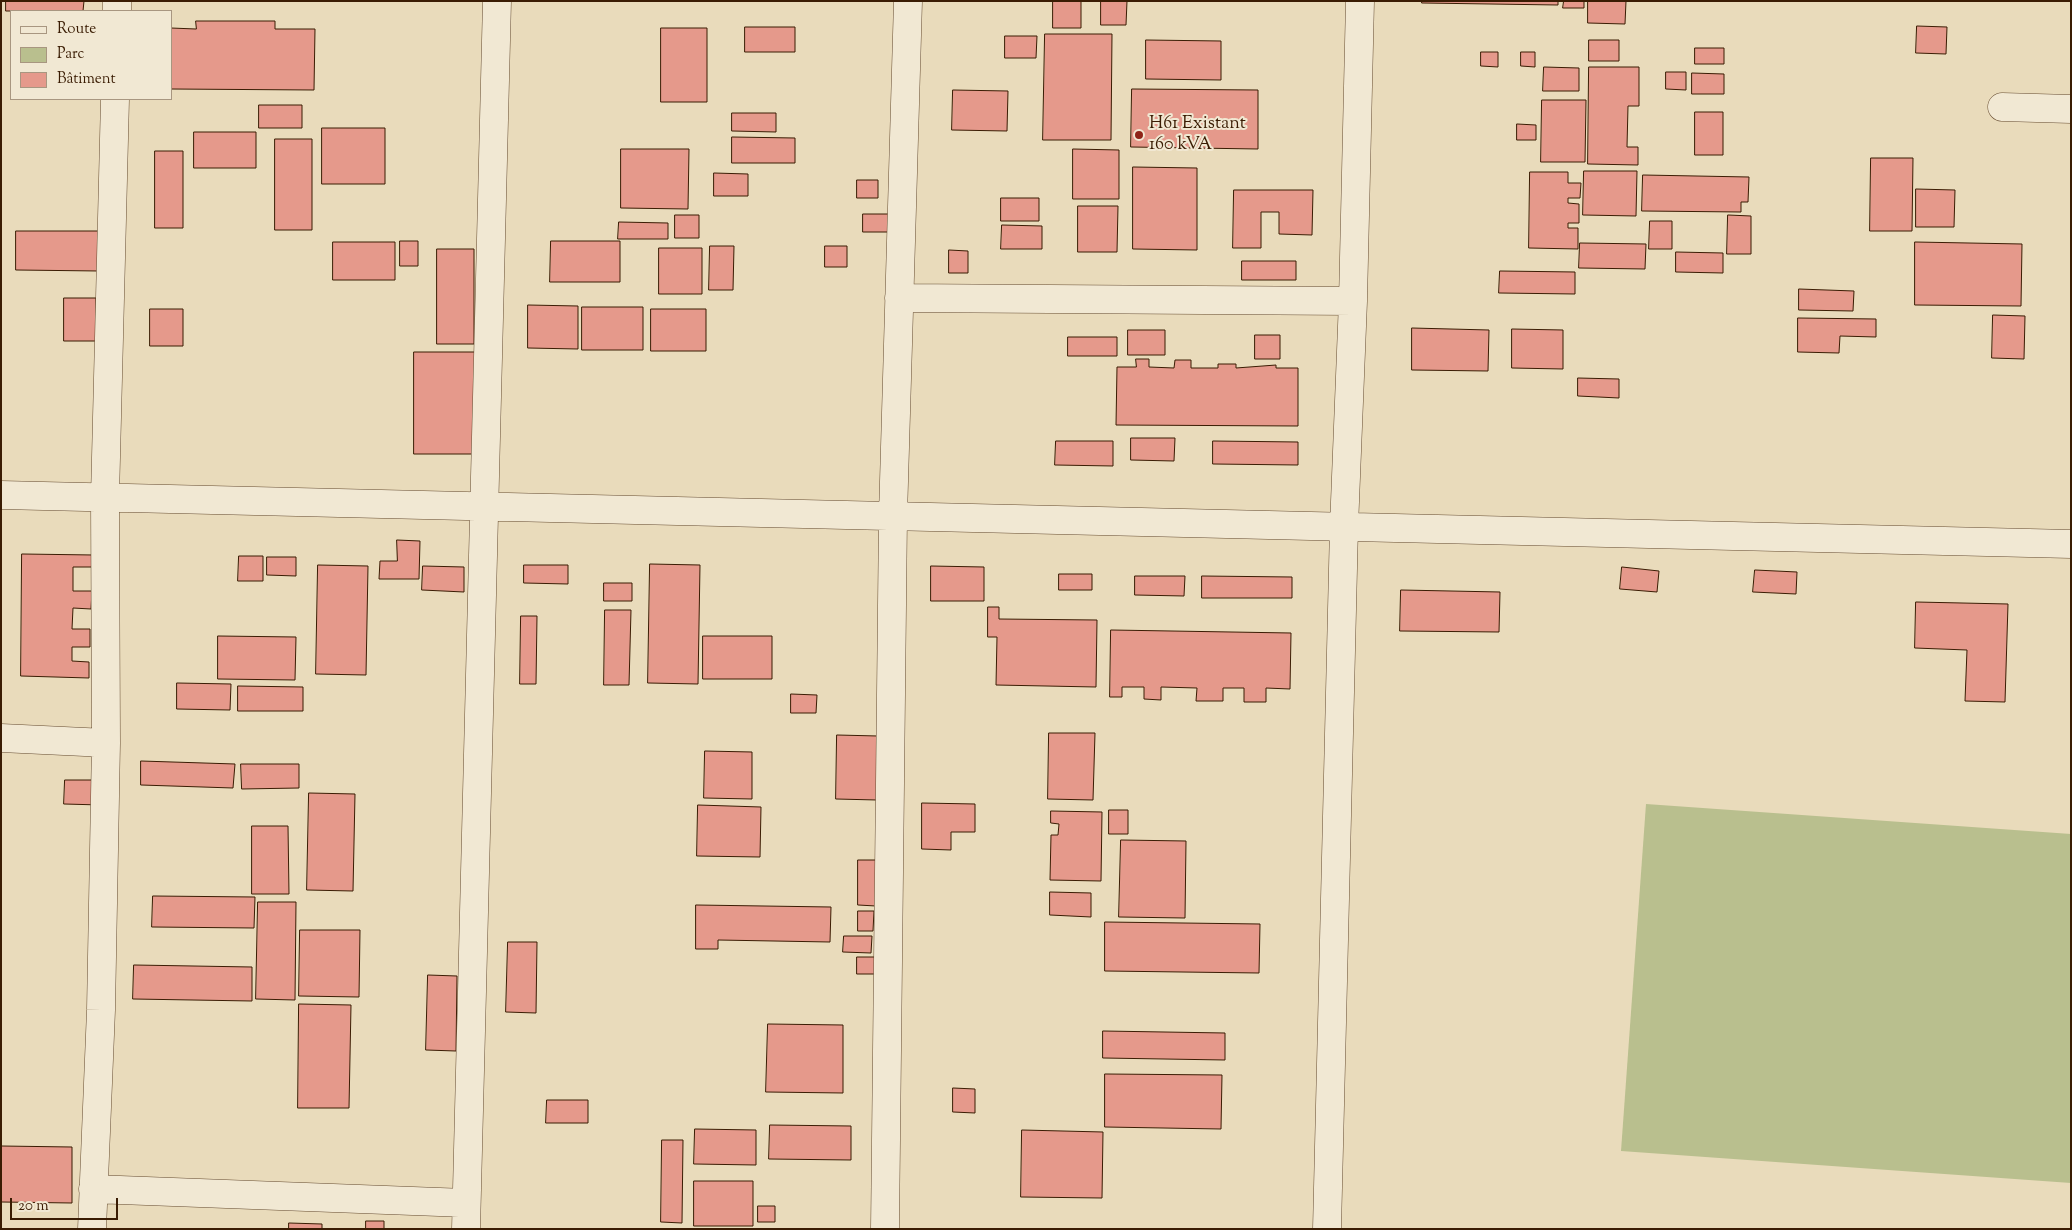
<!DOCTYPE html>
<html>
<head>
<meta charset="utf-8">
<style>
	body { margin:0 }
	#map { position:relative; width:2072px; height:1230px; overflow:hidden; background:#e9dbbb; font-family:"Sorts Mill Goudy",serif }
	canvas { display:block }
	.frame { position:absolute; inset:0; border:2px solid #3a1c03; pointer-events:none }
	.legend { position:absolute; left:10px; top:10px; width:162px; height:90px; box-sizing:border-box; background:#f1e8d3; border:1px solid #a89680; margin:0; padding:6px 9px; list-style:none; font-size:15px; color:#3a1c03 }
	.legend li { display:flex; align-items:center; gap:10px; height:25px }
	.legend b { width:25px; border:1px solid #a89680 }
	.scale { position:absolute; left:10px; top:1198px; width:108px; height:22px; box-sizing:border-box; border:2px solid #3a1c03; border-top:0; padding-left:6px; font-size:15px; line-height:18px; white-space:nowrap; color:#3a1c03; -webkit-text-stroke:4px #f1e8d3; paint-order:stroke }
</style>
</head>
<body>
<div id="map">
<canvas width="2072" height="1230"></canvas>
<div class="frame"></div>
<ul class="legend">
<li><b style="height:6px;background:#f1e8d3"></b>Route</li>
<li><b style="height:14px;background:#b9bf8e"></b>Parc</li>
<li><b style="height:14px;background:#e5998b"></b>Bâtiment</li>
</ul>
<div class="scale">20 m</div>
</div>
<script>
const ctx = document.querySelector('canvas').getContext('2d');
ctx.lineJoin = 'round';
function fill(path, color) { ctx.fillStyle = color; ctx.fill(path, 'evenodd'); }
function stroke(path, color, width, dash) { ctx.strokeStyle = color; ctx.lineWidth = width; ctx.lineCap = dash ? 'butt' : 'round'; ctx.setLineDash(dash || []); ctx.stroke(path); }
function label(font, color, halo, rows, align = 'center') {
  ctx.font = font + ' "Sorts Mill Goudy",serif'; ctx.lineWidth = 4; ctx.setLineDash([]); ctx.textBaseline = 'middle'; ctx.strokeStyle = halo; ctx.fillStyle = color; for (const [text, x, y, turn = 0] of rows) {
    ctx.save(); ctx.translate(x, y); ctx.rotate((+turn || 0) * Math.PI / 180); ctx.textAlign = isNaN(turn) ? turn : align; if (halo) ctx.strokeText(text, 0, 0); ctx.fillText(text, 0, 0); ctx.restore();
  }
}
const green = new Path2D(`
	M1646 804 2071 834V1183L1621 1151Z`);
const building = new Path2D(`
	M6 1H84L83 11H6Z
	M1053 1H1081V28H1053Z
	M1101 1H1127L1126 25H1101Z
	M1422 1H1558V5L1422 3Z
	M1564 1H1584V8H1563Z
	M1588 1H1626L1625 24 1588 23Z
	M196 21H275V29H315L314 90 171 89V28L196 29Z
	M1917 26 1947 27 1946 54 1916 53Z
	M745 27H795V52H745Z
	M661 28H707V102H661Z
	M1045 34H1112L1111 140H1043Z
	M1005 36H1037L1036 58H1005Z
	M1146 40 1221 41V80L1146 79Z
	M1589 40H1619V61H1589Z
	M1695 48H1724V64H1695Z
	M1481 52H1498V67L1481 66Z
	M1521 52H1535V67L1521 66Z
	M1544 67 1579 68V91H1543Z
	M1589 67H1639V106H1628L1627 147H1638V165L1588 164Z
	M1666 72H1686V90L1666 89Z
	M1692 73 1724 74V94H1692Z
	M1132 89 1258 90V149L1131 147Z
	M953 90 1008 91 1007 131 952 130Z
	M1542 100H1586L1585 162H1541Z
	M259 105H302V128H259Z
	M1695 112H1723V155H1695Z
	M732 113H776V132L732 131Z
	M1517 124 1536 125V140H1517Z
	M322 128H385V184H322Z
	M194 132H256V168H194Z
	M732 137 795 138V163H732Z
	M275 139H312V230H275Z
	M621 149H689L688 209 621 208Z
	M1073 149 1119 150V199H1073Z
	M155 151H183V228H155Z
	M1871 158H1913L1912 231H1870Z
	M1133 167 1197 168V250L1133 249Z
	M1584 171H1637L1636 216 1583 215Z
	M1530 172H1568V183H1581L1580 198H1568V203L1579 204V223H1568V228H1578V249L1529 248Z
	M714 173 748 174V196H714Z
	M1643 175 1749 177 1748 202H1741V212L1642 211Z
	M857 180H878V198H857Z
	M1916 189 1955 190 1954 227H1916Z
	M1234 190H1313L1312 235 1279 234V212H1261V248H1233Z
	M1001 198H1039V221H1001Z
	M1078 206H1118L1117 252H1078Z
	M863 214H890V232H863Z
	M675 215H699V238H675Z
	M1728 215 1751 216V254H1727Z
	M1650 221H1672V249H1649Z
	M619 222 668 223V239H618Z
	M1002 225 1042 226V249H1001Z
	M16 231H99V271L16 270Z
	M400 241H418V266H400Z
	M551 241H620V282H550Z
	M333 242H395V280H333Z
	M1915 242 2022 244 2021 306 1915 305Z
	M1580 243 1646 244 1645 269 1579 268Z
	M710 246H734L733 290H709Z
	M825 246H847V267H825Z
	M659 248H702V294H659Z
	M437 249H474V344H437Z
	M949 250 968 251V273H949Z
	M1676 252 1723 253V273L1676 272Z
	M1242 261H1296V280H1242Z
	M1500 271 1575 272V294L1499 293Z
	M1799 289 1854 291 1853 311 1799 310Z
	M64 298H96V341H64Z
	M528 305 578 306V349L528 348Z
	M582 307H643V350H582Z
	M150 309H183V346H150Z
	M651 309H706V351H651Z
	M1993 315 2025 316 2024 359 1992 358Z
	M1798 318 1876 319V337L1840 336 1839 353 1798 352Z
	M1412 328 1489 330 1488 371 1412 370Z
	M1512 329 1563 330V369L1512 368Z
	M1128 330H1165V355H1128Z
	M1255 335H1280V359H1255Z
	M1068 337H1117V356H1068Z
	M414 352H475V454H414Z
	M1136 359H1149V367L1174 368 1175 360H1191V368H1218V364H1236V368L1276 365V368H1298V426L1116 425 1117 367H1136Z
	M1578 378 1619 379V398L1578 396Z
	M1131 438H1175L1174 461 1131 460Z
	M1056 441H1113V466L1055 465Z
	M1213 441 1298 442V465L1213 464Z
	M397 540 420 541 419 579H379L380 561H397Z
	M22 554 94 555 93 567H73V591H92L91 609 73 608 72 629H90V647H72V661L89 662V678L21 676Z
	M239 556H263V581H238Z
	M267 557H296V576L267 575Z
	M650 564 700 565 698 684 648 683Z
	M318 565 368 566 366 675 316 674Z
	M524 565H568V584L524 583Z
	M423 566 464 567V592L422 590Z
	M931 566 984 567V601H931Z
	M1622 567 1659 571 1657 592 1620 589Z
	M1755 570 1797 572 1796 594 1753 592Z
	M1059 574H1092V590H1059Z
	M1135 576H1185L1184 596 1135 595Z
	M1202 576 1292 577V598H1202Z
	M604 583H632V601H604Z
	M1401 590 1500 592 1499 632 1400 631Z
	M1916 602 2008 604 2005 702 1965 701 1967 650 1915 648Z
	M988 607H999V619L1097 620 1096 687 996 685 997 637H988Z
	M605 610H631L629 685H604Z
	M521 616H537L536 684H520Z
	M1111 630 1291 633 1290 689 1266 688V702H1244V688H1223V701H1196L1197 688 1161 687V700L1144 699V687H1122V697H1110Z
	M218 636 296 637 295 680 218 679Z
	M703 636H772V679H703Z
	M177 683 231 684 230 710 177 709Z
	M238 686 303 687V711H238Z
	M791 694 817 695 816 713H791Z
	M1049 733H1095L1093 800 1048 799Z
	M837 735 878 736 877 800 836 799Z
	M705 751 752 752V799L704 798Z
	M141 761 235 764 233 788 141 785Z
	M241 764H299V788L242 789Z
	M65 780H101V805L64 804Z
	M309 793 355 794 353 891 307 890Z
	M922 803 975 804V832H951V850L922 849Z
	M698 805 761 807 760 857 697 856Z
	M1109 810H1128V834H1109Z
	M1051 811 1102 812 1101 881 1050 880 1051 835H1058L1059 824 1051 823Z
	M252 826H288L289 894H252Z
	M1121 840 1186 841 1185 918 1119 917Z
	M858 860H877L876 906 858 905Z
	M1050 892 1091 893V917L1050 915Z
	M153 896 255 897 254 928 152 927Z
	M258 902H296L295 1000 256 999Z
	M696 905 831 907 830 942 718 940V949H696Z
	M858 911H874L873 931H858Z
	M1105 922 1260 924 1259 973 1105 971Z
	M300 930H360L359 997 299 996Z
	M844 936H872L871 953 843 952Z
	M508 942H537L536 1013 506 1012Z
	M857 957H877V974H857Z
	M134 965 252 967V1001L133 999Z
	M428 975 457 976 456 1051 426 1050Z
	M299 1004 351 1005 349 1108H298Z
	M768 1024 843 1025V1093L766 1092Z
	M1103 1031 1225 1033V1060L1103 1058Z
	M1105 1074 1222 1075 1221 1129 1105 1127Z
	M953 1088 975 1089V1113L953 1112Z
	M547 1100H588V1123H546Z
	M770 1125 851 1126V1160L769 1159Z
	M695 1129 756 1130V1165L694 1164Z
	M1022 1130 1103 1132 1102 1198 1021 1197Z
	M662 1140H683L682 1223 661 1222Z
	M1 1146 72 1147V1203L1 1202Z
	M694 1181H753V1226H694Z
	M758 1206H775V1222H758Z
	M366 1221H384V1229H366Z
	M289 1223 322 1224V1229H289Z`);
const minor = new Path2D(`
	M117 11V1
	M2002 107 2071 109
	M899 298 1353 301
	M1 495 2071 544
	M1 738 106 743
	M93 1189 466 1203
	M92 1229 101 1010 106 743 105 497 115 99
	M466 1229 497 1
	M885 1229 893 516 908 1
	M1327 1229 1344 527 1353 301 1360 1`);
const markers = [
	[1139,135,5,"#8f2418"]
];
const poiNames = [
	["H61 Existant",1149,125],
	["160 kVA",1149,146]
];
fill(green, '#b9bf8e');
fill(building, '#e5998b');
stroke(building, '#3a1c03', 1);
stroke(minor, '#664c31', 29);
stroke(minor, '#f1e8d3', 28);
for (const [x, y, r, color] of markers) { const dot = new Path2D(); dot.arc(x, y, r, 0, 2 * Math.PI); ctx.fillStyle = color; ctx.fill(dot); stroke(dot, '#f1e8d3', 2); }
label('18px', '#3a1c03', '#f1e8d3', poiNames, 'left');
</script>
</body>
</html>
